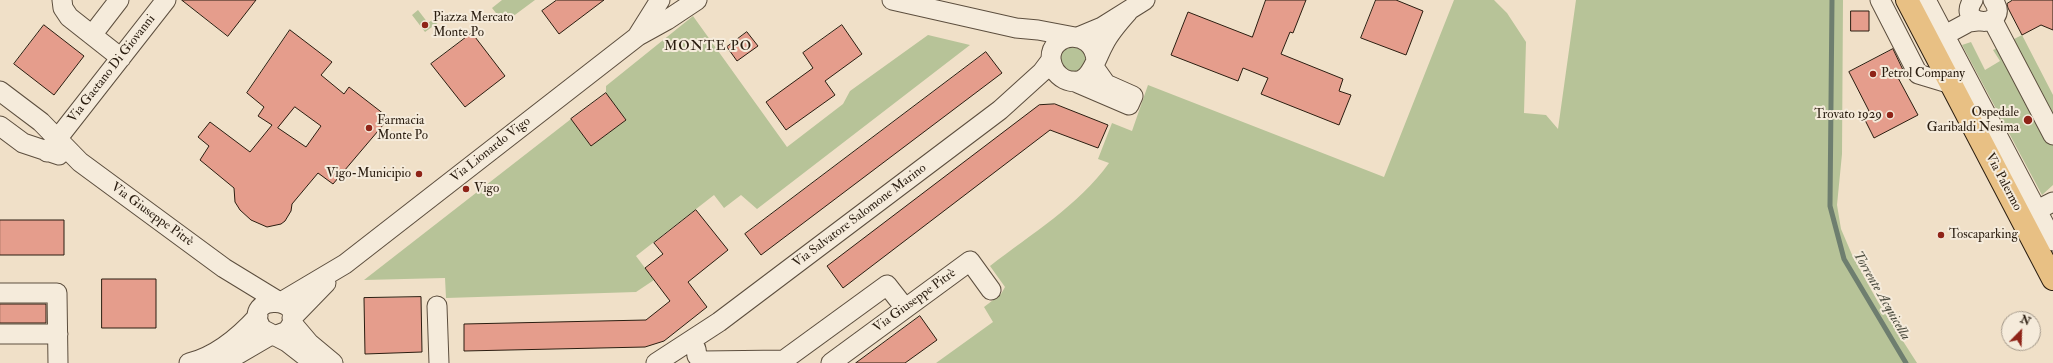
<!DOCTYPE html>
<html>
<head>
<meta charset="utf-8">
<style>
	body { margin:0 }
	#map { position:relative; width:2053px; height:363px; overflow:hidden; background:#f0e0c8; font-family:"IM FELL Double Pica",serif }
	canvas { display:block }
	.north { position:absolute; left:2001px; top:311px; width:40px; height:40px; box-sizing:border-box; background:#f5ebdb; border:1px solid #a4998a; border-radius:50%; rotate:23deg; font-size:11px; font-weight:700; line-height:16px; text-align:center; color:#2a1d10 }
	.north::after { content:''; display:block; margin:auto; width:14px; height:18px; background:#8f2418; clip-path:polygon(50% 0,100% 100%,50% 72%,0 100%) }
</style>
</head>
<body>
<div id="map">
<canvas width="2053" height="363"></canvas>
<div class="north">N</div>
</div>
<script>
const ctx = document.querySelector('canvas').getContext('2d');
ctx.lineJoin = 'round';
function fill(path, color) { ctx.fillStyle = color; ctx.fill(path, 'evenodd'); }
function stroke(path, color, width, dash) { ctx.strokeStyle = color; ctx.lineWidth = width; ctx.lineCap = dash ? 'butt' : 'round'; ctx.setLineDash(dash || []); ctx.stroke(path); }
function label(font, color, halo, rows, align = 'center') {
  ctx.font = font + ' "IM FELL Double Pica",serif'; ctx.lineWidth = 4; ctx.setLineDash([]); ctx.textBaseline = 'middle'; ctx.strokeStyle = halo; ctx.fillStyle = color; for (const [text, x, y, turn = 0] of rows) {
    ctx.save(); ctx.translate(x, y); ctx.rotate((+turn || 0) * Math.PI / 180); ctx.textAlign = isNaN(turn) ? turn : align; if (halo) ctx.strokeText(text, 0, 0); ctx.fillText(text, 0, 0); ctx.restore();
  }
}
const green = new Path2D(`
	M502 0H535L504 23 492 8Z
	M1454 0H1494L1507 13 1526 42 1524 113 1546 115 1558 129 1576 0H1843L1842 154 1837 205 1841 229 1853 257 1878 302 1917 363H936L993 322 984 307 1001 294 1005 287 990 266C1031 234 1078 206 1109 163L1098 159 1112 123 1132 131 1148 85 1384 177Z
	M418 10 428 23 439 15 443 19 425 32 412 15Z
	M693 16 787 147 843 104 850 91 928 35 970 45 757 209 741 195 724 208 714 195 636 256 654 280 636 292 446 298 445 278 364 280 571 119 591 146 626 120 606 93V86Z
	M2022 35 2053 95V127L2008 42Z
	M1971 42 1985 70 2000 61 1993 50 2002 46 2053 145V185L2042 195 1962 45Z
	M1065 46 1084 47 1088 66 1074 74 1060 65 1062 49Z`);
const stream = new Path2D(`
	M1832 0 1830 206 1844 259 1906 363`);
const building = new Path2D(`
	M182 0H256L228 36Z
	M557 0H604L559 34 542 11Z
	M1266 0H1306L1293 33 1290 32 1281 54 1343 79 1339 91 1351 95 1339 125 1261 94 1268 78 1243 68 1238 81 1171 55 1188 12 1252 37Z
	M1376 0H1396L1423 11 1406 55 1361 38Z
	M2013 0H2053V30L2041 25 2022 35 2008 8 2007 4Z
	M1851 11H1869V31H1851Z
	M44 25 84 56 54 95 14 64Z
	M842 25 862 54 825 81 835 95 786 130 766 102 813 68 803 53Z
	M290 30 332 62 321 75 344 94 349 87 389 118 333 184 318 173 292 204 291 211 285 221 281 224 267 227 251 220 240 210 235 202 234 188 200 160 209 146 198 137 210 122 250 152 272 125 258 116 264 107 247 93ZM295 107 321 126 306 147 278 128Z
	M747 32 758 46 737 61 727 47Z
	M472 33 505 76 465 107 431 64Z
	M1893 49 1903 70 1896 74 1918 115 1874 138 1862 114 1869 111 1849 72Z
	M986 52 1002 73 761 255 745 234Z
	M606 93 626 120 591 146 571 119Z
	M1055 104 1108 125 1098 148 1050 130 843 288 827 266 1039 105Z
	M696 210 728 250 688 282 707 307 664 341 645 347 464 351V324L646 320 670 301 645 268 663 254 654 243Z
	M0 220H64V255H0Z
	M102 279H156V328H102Z
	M421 297 422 352 365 354 364 298Z
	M0 304H46V323H0Z
	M920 316 937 340 905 363H856Z`);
const minor = new Path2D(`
	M62 0 63 8 69 17 121 58
	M892 0 1016 28 1038 30 1075 37
	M1880 0 1918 74 1951 84
	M1926 0 2053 241
	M1973 0C1954 28 2013 29 1993 0
	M1992 19 2053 135
	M92 35 119 0
	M638 35 660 0
	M1945 35 1969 22 1977 21
	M1078 37 1102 27 1145 0
	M1096 60C1093 28 1050 32 1051 59 1052 68 1057 75 1064 79 1090 91 1095 59 1104 44 1110 32 1119 22 1128 12
	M1073 81 1129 105 1133 96 1106 84 1094 67
	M0 91 41 122 80 162 224 268 278 301
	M0 126 23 143 59 155
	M47 152 166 0
	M2037 210 2053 202
	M0 293H57L58 363
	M281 302 345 264 638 36 667 20 697 0
	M437 306 439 363
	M292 318 326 283
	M292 323 309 343 333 363
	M0 334H58
	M274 336 287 331C315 296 238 291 262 329L287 342 314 363
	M696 349 697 356 703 361 784 360 887 285 905 308
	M189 363C217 356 239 337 258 316
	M223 363 271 335
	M656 363 719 322 1000 110 1042 72 1051 60
	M831 363 970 261 991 290`);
const major = new Path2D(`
	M1907 0 2053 279`);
const markers = [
	[425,25,4,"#8f2418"],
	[1873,74,4,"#8f2418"],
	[1890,115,4,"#8f2418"],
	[2028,120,5,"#8f2418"],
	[369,128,4,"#8f2418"],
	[419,174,4,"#8f2418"],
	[466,189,4,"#8f2418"],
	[1941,235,4,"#8f2418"]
];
const poiNames = [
	["Piazza Mercato",433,18],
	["Monte Po",433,33],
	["Petrol Company",1881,74],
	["Ospedale",2019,113,"right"],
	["Garibaldi Nesima",2019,128,"right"],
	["Trovato 1929",1882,115,"right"],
	["Farmacia",377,121],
	["Monte Po",377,136],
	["Vigo-Municipio",411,174,"right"],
	["Vigo",474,189],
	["Toscaparking",1949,235]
];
const streetNames = [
	["Via Gaetano Di Giovanni",112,69,-52],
	["Via Lionardo Vigo",491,150,-38],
	["Via Palermo",2003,182,62],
	["Via Giuseppe Pitrè",152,215,36],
	["Via Salvatore Salomone Marino",860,216,-37],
	["Via Giuseppe Pitrè",915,301,-36]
];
const neighbourhoodNames = [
	["MONTE PO",708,47]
];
const waterNames = [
	["Torrente Acquicella",1881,296,60]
];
fill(green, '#b7c398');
stroke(stream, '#6e7e6f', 5);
fill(building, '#e59d8c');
stroke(building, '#2a1d10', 1);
stroke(minor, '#5c4e3e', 21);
stroke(major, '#2a1d10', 24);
stroke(minor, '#f5ebdb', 19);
stroke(major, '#e8c084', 22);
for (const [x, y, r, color] of markers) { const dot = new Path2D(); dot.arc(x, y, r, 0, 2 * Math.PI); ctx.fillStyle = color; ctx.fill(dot); stroke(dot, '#f5ebdb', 1.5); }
label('13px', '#2a1d10', '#f5ebdb', poiNames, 'left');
label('13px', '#2a1d10', '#f5ebdb', streetNames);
ctx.letterSpacing = '1px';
label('14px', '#2a1d10', '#f5ebdb', neighbourhoodNames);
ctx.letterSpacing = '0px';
label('italic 14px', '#4c4d40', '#f5ebdb', waterNames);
</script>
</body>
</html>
